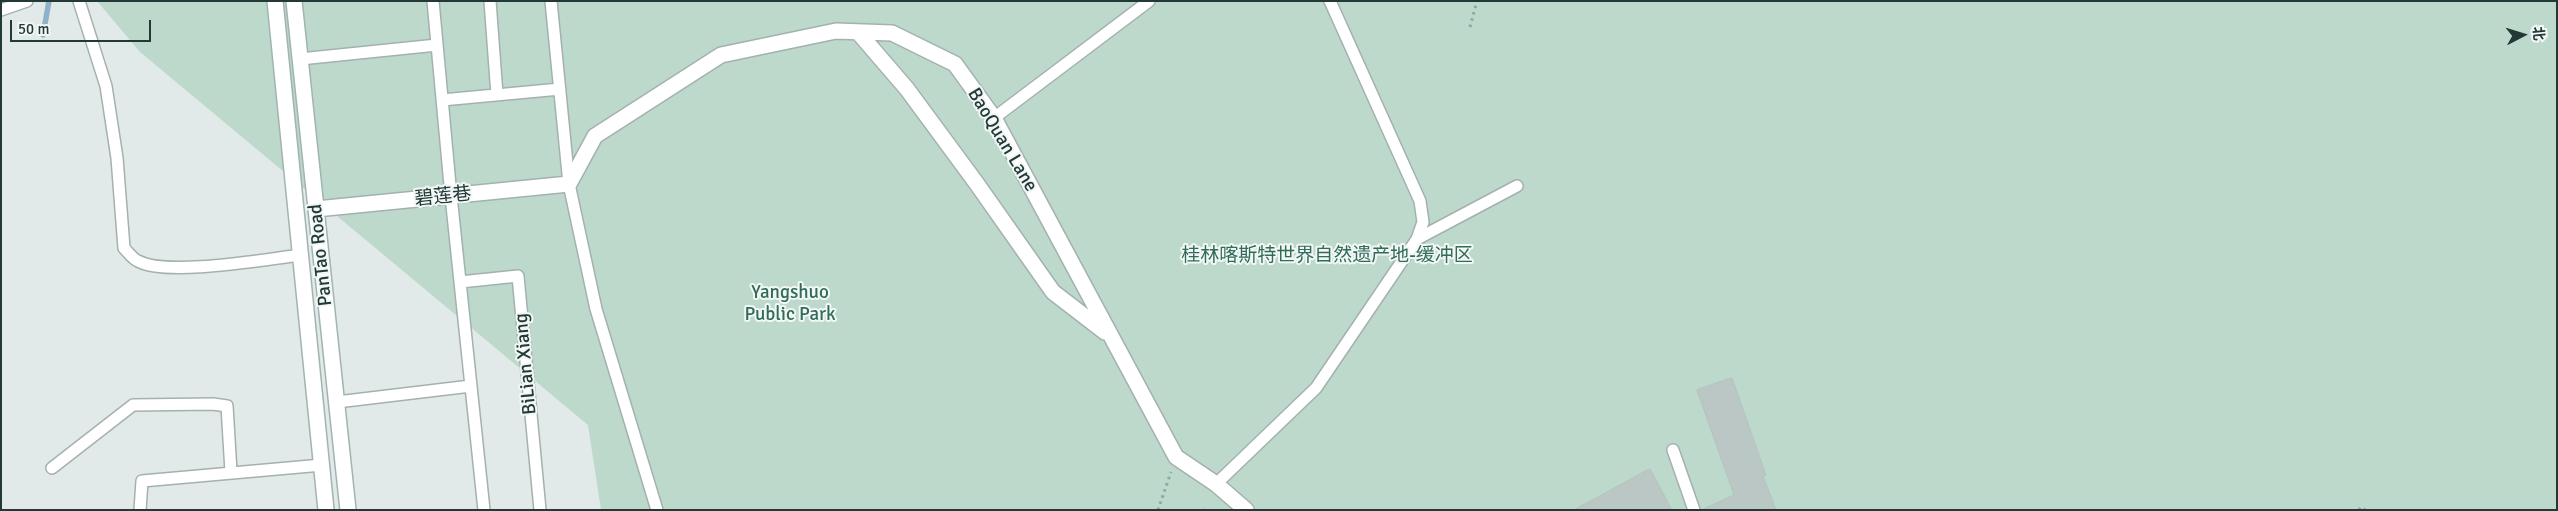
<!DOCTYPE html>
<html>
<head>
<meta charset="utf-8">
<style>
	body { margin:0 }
	#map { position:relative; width:2558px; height:511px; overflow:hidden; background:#e1eae8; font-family:Signika,"Noto Sans SC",sans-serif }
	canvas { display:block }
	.frame { position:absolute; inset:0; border:2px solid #233938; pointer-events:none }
	.north { position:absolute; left:2498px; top:10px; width:50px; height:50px; -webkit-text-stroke:4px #f1f7f5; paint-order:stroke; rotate:85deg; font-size:14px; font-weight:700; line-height:20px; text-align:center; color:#233938 }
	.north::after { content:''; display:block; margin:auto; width:18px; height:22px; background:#233938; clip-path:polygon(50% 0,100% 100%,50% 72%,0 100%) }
	.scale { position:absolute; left:10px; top:20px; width:141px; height:22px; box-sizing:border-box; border:2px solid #233938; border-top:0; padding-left:6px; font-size:15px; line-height:18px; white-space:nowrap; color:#233938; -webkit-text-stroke:4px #f1f7f5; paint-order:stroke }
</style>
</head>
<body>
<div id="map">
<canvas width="2558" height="511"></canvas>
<div class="frame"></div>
<div class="north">北</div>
<div class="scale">50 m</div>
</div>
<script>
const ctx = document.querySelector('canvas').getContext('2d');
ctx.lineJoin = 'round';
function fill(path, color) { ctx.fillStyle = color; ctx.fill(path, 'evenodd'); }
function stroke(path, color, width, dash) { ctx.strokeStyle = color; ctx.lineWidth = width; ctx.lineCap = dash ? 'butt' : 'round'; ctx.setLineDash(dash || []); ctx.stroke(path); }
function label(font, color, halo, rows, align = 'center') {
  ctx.font = font + ' Signika,"Noto Sans SC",sans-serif'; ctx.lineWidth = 4; ctx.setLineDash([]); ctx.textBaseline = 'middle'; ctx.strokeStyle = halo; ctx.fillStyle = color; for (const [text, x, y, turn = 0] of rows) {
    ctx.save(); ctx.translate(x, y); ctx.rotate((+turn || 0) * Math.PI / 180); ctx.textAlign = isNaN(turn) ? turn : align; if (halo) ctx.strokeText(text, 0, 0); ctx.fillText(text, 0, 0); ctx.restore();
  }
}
const green = new Path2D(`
	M97 1H2557V510H601L588 425 140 52Z`);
const stream = new Path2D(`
	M43 35 49 1`);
const building = new Path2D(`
	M1732 378 1766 475 1763 476 1776 510H1701L1734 495 1697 390Z
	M1650 469 1672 510H1574Z`);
const path = new Path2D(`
	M1470 27 1477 1
	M1158 510 1171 472
	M1204 510H1205
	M2359 510 2361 507 2365 510`);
const lane = new Path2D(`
	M79 1 106 86 117 158 124 248C128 252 133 259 138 261 167 277 266 259 301 255
	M433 1 451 196 484 510
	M490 1 497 95
	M551 1 569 184 596 309 657 510
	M1330 1 1420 201 1423 222 1417 239
	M1 10 27 1
	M300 59 437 45
	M442 100 560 89
	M994 118 1149 1
	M460 282 518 276 540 510
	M337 402 471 386
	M1673 450 1694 510
	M52 468 133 405 213 404 227 406 231 472
	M1216 484 1316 388 1417 239 1517 186
	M140 510 142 481 322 465`);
const street = new Path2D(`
	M858 32 907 89 977 184 1053 292 1105 332
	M316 209 569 184 595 136 721 55 836 31 892 33 955 64 994 118 1176 457 1216 484 1246 510`);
const secondary = new Path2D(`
	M275 1 326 510
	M294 1 348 510`);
const streetNames = [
	["BaoQuan Lane",1002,140,59],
	["碧莲巷",443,197,-6],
	["PanTao Road",321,255,-96],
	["BiLian Xiang",526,364,-95]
];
const parkNames = [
	["桂林喀斯特世界自然遗产地-缓冲区",1327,256],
	["Yangshuo",790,293],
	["Public Park",790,315]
];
fill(green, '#bcd9cb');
stroke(stream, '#8fb1c9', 5.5);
fill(building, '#bac7c5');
stroke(building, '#b4c3c0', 1);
stroke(lane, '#a4b1b0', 14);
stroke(street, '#a4b1b0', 18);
stroke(secondary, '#a1b4b2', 18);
stroke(path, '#85aaa8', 3, [2.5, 4]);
stroke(lane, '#fff', 11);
stroke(street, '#fff', 15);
stroke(secondary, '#fff', 15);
label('19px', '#233938', '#f1f7f5', streetNames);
label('19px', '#326b57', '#f1f7f5', parkNames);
</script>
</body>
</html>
